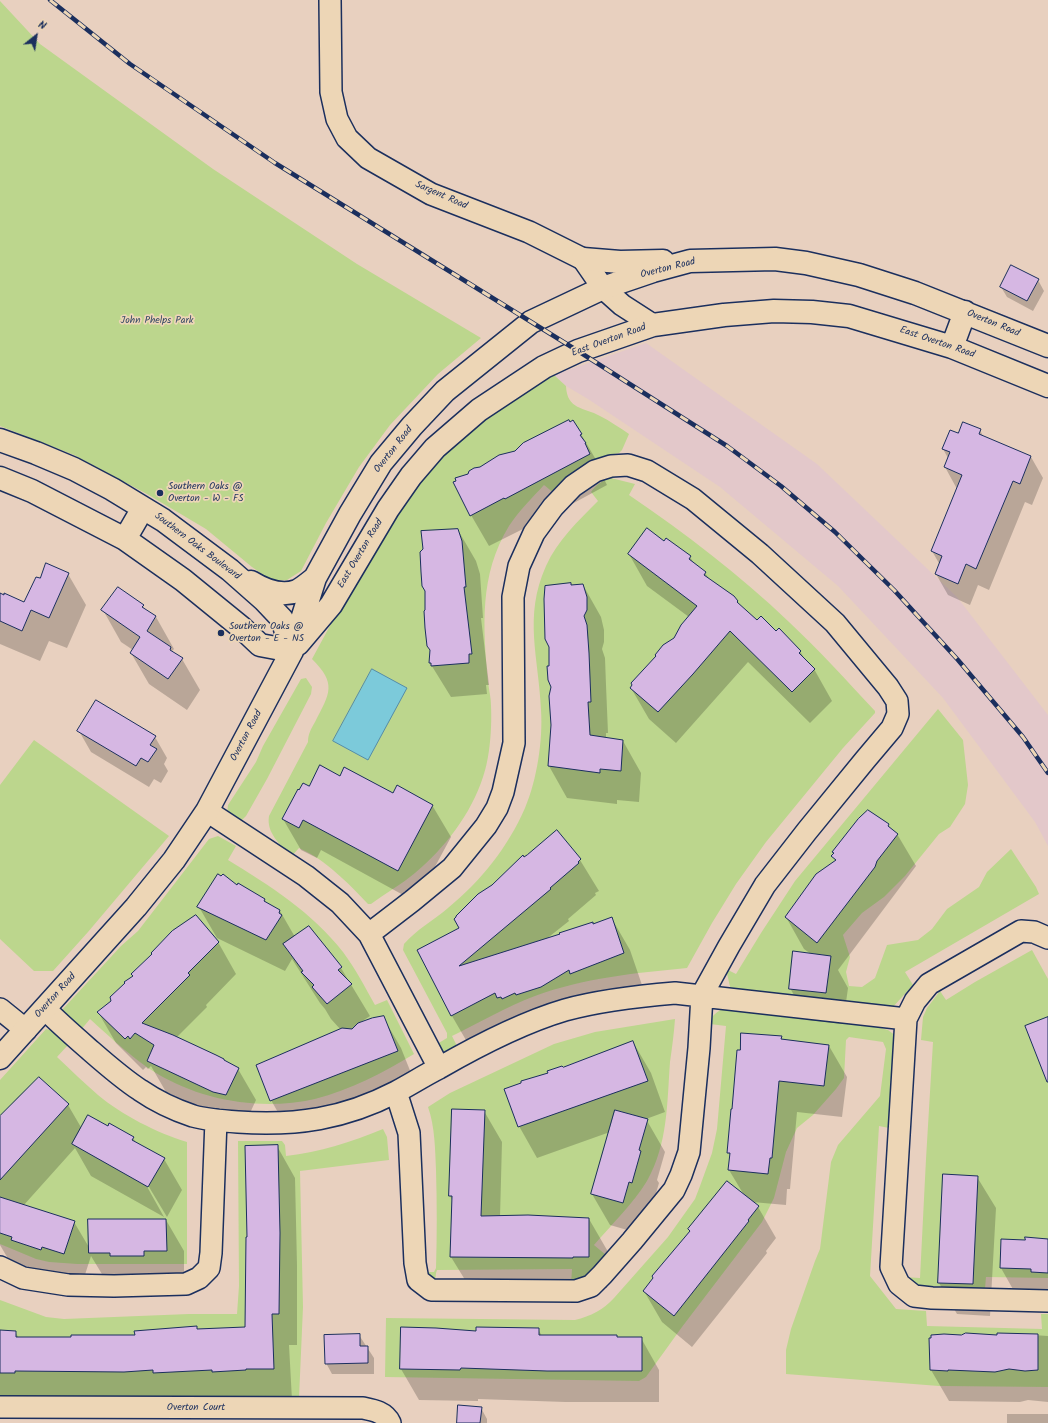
<!DOCTYPE html>
<html>
<head>
<meta charset="utf-8">
<style>
	body { margin:0 }
	#map { position:relative; width:1048px; height:1423px; overflow:hidden; background:#e8d0bf; font-family:Kalam,sans-serif }
	canvas { display:block }
	.north { position:absolute; left:16px; top:16px; width:40px; height:40px; -webkit-text-stroke:3px #edd6b6; paint-order:stroke; rotate:30deg; font-size:11px; font-weight:700; line-height:16px; text-align:center; color:#1b2f5e }
	.north::after { content:''; display:block; margin:auto; width:14px; height:18px; background:#1b2f5e; clip-path:polygon(50% 0,100% 100%,50% 72%,0 100%) }
</style>
</head>
<body>
<div id="map">
<canvas width="1048" height="1423"></canvas>
<div class="north">N</div>
</div>
<script>
const ctx = document.querySelector('canvas').getContext('2d');
ctx.lineJoin = 'round';
function fill(path, color) { ctx.fillStyle = color; ctx.fill(path, 'evenodd'); }
function stroke(path, color, width, dash) { ctx.strokeStyle = color; ctx.lineWidth = width; ctx.lineCap = dash ? 'butt' : 'round'; ctx.setLineDash(dash || []); ctx.stroke(path); }
function label(font, color, halo, rows, align = 'center') {
  ctx.font = font + ' Kalam,sans-serif'; ctx.lineWidth = 3.5; ctx.setLineDash([]); ctx.textBaseline = 'middle'; ctx.strokeStyle = halo; ctx.fillStyle = color; for (const [text, x, y, turn = 0] of rows) {
    ctx.save(); ctx.translate(x, y); ctx.rotate((+turn || 0) * Math.PI / 180); ctx.textAlign = isNaN(turn) ? turn : align; if (halo) ctx.strokeText(text, 0, 0); ctx.fillText(text, 0, 0); ctx.restore();
  }
}
const built = new Path2D(`
	M646 343 817 464 957 597 1048 715V846L1035 822 943 698 838 586 720 487 588 399 566 386 554 375Z`);
const green = new Path2D(`
	M0 1 40 44 213 169 357 264 481 338 438 374 390 425 359 467 326 523 301 571 287 580 272 581 252 567 206 529 147 494 74 455 0 426Z
	M554 375 566 386C567 410 584 407 600 416 610 421 620 428 629 434L622 450 619 453 604 456 590 464 555 494 544 485C532 498 519 511 509 526 479 575 483 627 488 682 489 690 491 698 491 706 492 727 490 758 483 777 471 814 445 848 415 873 402 884 386 893 371 904H368C348 883 326 860 299 848L291 857C281 845 266 833 269 816L308 742C308 734 311 729 315 722 330 693 337 684 312 659L359 572 428 461 533 381Z
	M611 478 635 484 629 495C685 533 740 575 789 622 819 650 847 681 875 711V713L843 748 766 842 736 884 712 923 687 968C635 973 584 978 535 996 506 1007 479 1023 452 1036L457 1046 456 1051 445 1054 441 1052 437 1044 447 1038V1033L403 950 404 944C416 930 434 920 448 908 481 881 508 847 525 808 537 780 543 740 541 710 539 658 523 617 546 566 557 541 579 520 598 501L591 492C596 485 602 480 611 478Z
	M306 678 312 687 311 694 267 779 246 816 242 820 239 821 227 814 228 805 256 762 263 746 301 679Z
	M938 709 963 740 968 785 965 804 950 827 939 834 905 876 884 897 862 913 843 935 850 957 846 972 849 986 862 987 875 978 887 945 918 940 932 929 947 909 979 887 987 872 1011 849 1036 887 1039 894 905 972 913 985 892 1008 731 991 726 969 736 974 761 933 795 881Z
	M34 740 169 836 88 932 53 971H34L0 939V785Z
	M218 836 236 846 228 860C269 885 313 913 343 952 355 968 365 987 375 1005L387 1000 414 1054C383 1073 350 1090 315 1099 262 1111 202 1101 156 1073 132 1058 111 1038 90 1019L80 1031 63 1015 62 1010 121 946 138 931 209 839Z
	M1032 950 1048 979V1278L986 1277 985 1289 931 1286V1295L903 1277 920 1278 926 1159 933 1042 921 1040 923 1017 927 1008 940 991 946 1000 975 982Z
	M724 1008 824 1021 874 1026 888 1030 896 1036 894 1129 879 1126 870 1276 896 1309 926 1311 927 1326 1042 1329 1041 1314H1048V1387L939 1386 786 1374V1350L791 1329 815 1261 820 1249 831 1162 838 1145 880 1096 886 1049 883 1042 849 1037 846 1040 844 1078 836 1089 813 1115 797 1128 786 1152 774 1198 762 1222 682 1327 646 1377 639 1381 385 1377 386 1318 575 1320C591 1316 603 1310 614 1298L668 1237 695 1199 700 1186 712 1153 717 1129 726 1026 710 1024C711 1015 717 1012 724 1008Z
	M675 1019C674 1033 672 1048 670 1062 667 1103 668 1144 647 1181 633 1204 612 1224 594 1245L606 1255 586 1278 571 1284 572 1269 437 1270 436 1273 435 1283 421 1272H434L436 1268C437 1236 437 1203 436 1170 435 1149 435 1127 428 1107L450 1093 554 1044 595 1032Z
	M46 1029C55 1030 61 1039 68 1045L57 1057C71 1070 84 1083 98 1095 122 1115 157 1133 187 1142V1264H77L49 1262 36 1259 0 1244V1080Z
	M383 1129 387 1137 389 1160 300 1171 303 1307 299 1398 0 1397V1300L46 1317 64 1319 189 1314H237L239 1286 238 1141H282L285 1145 286 1156C320 1152 351 1142 383 1129Z`);
const water = new Path2D(`
	M372 669 407 688 368 760 333 741Z`);
const shadow = new Path2D(`
	M1038 280 1044 291 1033 311 1007 297 1001 287Z
	M980 430 984 438 1031 457 1043 478 1032 505 1025 502 989 590 978 585 970 605 948 595 936 574 940 565 932 551 957 489 945 467 948 458 943 449 959 435Z
	M581 434 599 465 602 475 607 485 524 530 523 529 489 546 471 515 469 474 480 468Z
	M458 530 476 561 480 574 483 618H481L489 685H486L487 694 451 697 430 663Z
	M664 542 690 557 695 565 705 573 710 580 733 597 741 607 757 621 776 633 800 651 807 663 814 669 832 701 810 723 748 662 676 743 649 719 631 688 675 639 689 617 647 586 629 554Z
	M68 574 86 605 67 648 49 641 40 661 0 644V593L25 603 40 579Z
	M571 584 572 586 583 585 601 617 604 630V642L602 649 605 658 606 685 608 733H606V739L623 741 641 773 639 802 617 800V804L567 798 549 766 552 725V687L550 667Z
	M143 606 146 611 156 617 174 649 172 651 174 653 182 659 200 690 187 710 149 684 131 653 133 650 121 642 103 610Z
	M79 731 155 737 167 758 164 764 168 771 161 783 154 779 149 787 91 752Z
	M340 777 393 795 432 805 451 837 416 902 321 850 317 858 301 850 283 819 309 787Z
	M888 825 891 829 897 834 916 866 838 970 848 988 843 1024 808 1020 790 988 811 954 804 949 786 917 836 862 833 856 834 854V852Z
	M557 831 580 860 599 891 595 893 596 895 568 919 569 921 545 940 612 919 630 950 642 985 589 1005 470 1047 452 1016 418 951 460 929 493 885Z
	M239 884 265 900 267 904 280 911 295 937 341 968 370 1016 361 1022 383 1017 401 1048 415 1083 289 1132 271 1100 341 1030 331 1019 325 1009 320 1003 292 959 285 971 217 938 199 907 237 887Z
	M218 942 236 974 206 1005 207 1007 177 1037 238 1069 256 1100 244 1126 232 1123 166 1092 151 1066 148 1069 146 1067 143 1070 116 1043 98 1012Z
	M781 1037 783 1040 829 1046 847 1077 842 1117 797 1112 790 1189H787L786 1205 752 1202 758 1207 776 1238 766 1251 767 1253 692 1347 662 1322 644 1291 744 1195 729 1170 731 1156 728 1153Z
	M633 1042 651 1073 665 1112 646 1119 665 1152 657 1180 659 1183 650 1214 641 1234 610 1225 592 1194 610 1132 537 1158 519 1126 563 1068Z
	M39 1078 68 1105 82 1129 108 1127 133 1138 137 1144 164 1159 182 1190 167 1217 146 1182 145 1183 164 1217 91 1176 75 1148 23 1206 74 1222 90 1249 166 1220 184 1251V1282L108 1284 91 1256 82 1284 30 1271 27 1267 10 1262 0 1245V1118L17 1098Z
	M453 1110 484 1111 502 1142 500 1217 589 1219 607 1250V1288H470L451 1257 452 1200 450 1196Z
	M277 1146 295 1178 297 1265V1345H289L292 1400 0 1403V1331L15 1332 19 1338H72L136 1336 196 1327 198 1330 246 1328Z
	M977 1177 996 1208 990 1316 957 1314 939 1283Z
	M1044 1238 1048 1239V1300H1019L1001 1268 1002 1240H1044Z
	M538 1329 542 1336H616L618 1338H641L659 1370V1402H565L478 1399V1401L419 1400 401 1369Z
	M1019 1334 1048 1336V1402L1028 1400 1020 1402 949 1401 931 1370 998 1336Z
	M359 1335 374 1358V1374H332L326 1363Z
	M481 1408 487 1419V1423H458Z
	M1007 1414H1048V1423H1007Z`);
const building = new Path2D(`
	M1011 265 1039 279 1027 301 1000 287Z
	M569 420 570 422 573 420 582 434 580 435 586 443H585L590 454 505 499 504 498 470 516 453 482 456 481 455 478 468 474 469 471 474 468 480 467 499 455 515 451 523 443Z
	M963 422 981 429 979 434 1031 456 1020 484 1013 481 976 569 966 564 958 584 935 574 942 556 931 551 962 475 944 467 950 452 942 449 950 430 958 433Z
	M647 528 664 541 666 538 691 556 689 559 706 572 704 575 734 596 738 601 737 602 757 620 761 616 776 631 779 628 801 651 799 653 815 669 792 692 730 631 693 674 658 712 630 688 632 685 631 683 656 656 655 655 663 645 674 638 681 625 697 606 628 554Z
	M458 529 462 541 466 587H464L472 654H469V663L431 666V663H429L430 650 427 646 425 628 424 611 425 610V591L422 586 421 572 420 552 423 549 421 531Z
	M46 563 69 573 49 618 31 610 22 631 0 621V593L4 595V593L24 602 36 577 40 578Z
	M571 583V585L583 584 587 597V610L584 616 587 625 589 653 591 702H588L590 735 623 740 621 771 600 769V773L548 766 551 725 549 696 551 687 548 680 547 666H549V647L545 639 544 599 545 586Z
	M118 587 144 605 142 607 156 616 147 631 171 647 170 650 183 658 168 679 130 653 140 637 101 610Z
	M96 700 156 736 150 745 157 749 148 762 141 758 136 766 77 731Z
	M320 765 340 776 344 767 393 793 397 785 433 805 398 871 303 820 299 828 282 819 298 789 299 790 303 783 309 786Z
	M868 810 889 824 888 826 898 834 877 861 875 867 817 943 785 917 816 874 836 860 831 856 834 853 832 852 858 819Z
	M557 830 581 859 578 862 579 863 550 888 551 889 459 966 560 934 559 933 593 922V924L612 917 624 953 570 974 569 970 541 987 516 995 515 993 502 999 501 997 497 998 495 993 451 1016 417 950 459 928 454 919 456 917V916L478 894 492 885 523 855 524 857 527 855Z
	M218 874 221 876 223 874 237 885 238 883 265 899 264 901 280 910 279 913 282 915 266 940 197 907Z
	M196 915 219 942 188 973 190 975 142 1023 173 1035 216 1055 224 1059V1060L239 1068 226 1095 213 1092 147 1061 154 1045 135 1033 130 1039 128 1036 125 1039 97 1012 111 1001 110 997 125 983 124 982 133 976 131 974 152 954 151 953 172 931Z
	M309 926 342 967 338 970 352 984 327 1004 312 987 314 985 301 972 303 971 283 944Z
	M793 951 831 956 826 993 789 989Z
	M384 1016 398 1051 270 1101 256 1065 342 1028 352 1029 358 1023 372 1018Z
	M1048 1017V1082H1047L1025 1026Z
	M741 1033 782 1036 781 1039 829 1045 824 1086 779 1081 772 1158H770L768 1174 728 1170 730 1153H727L731 1109H732L737 1050H740Z
	M633 1041 648 1081 518 1127 504 1089 521 1083V1081L548 1073 547 1071 562 1066 563 1067Z
	M39 1077 69 1104 0 1180V1116Z
	M452 1109 485 1110 481 1216 528 1215 589 1218V1257H573V1258L450 1257 452 1196H449Z
	M615 1110 648 1119 639 1150 641 1151 632 1183 629 1182 623 1203 591 1194Z
	M88 1115 108 1126 109 1123 134 1137 132 1140 165 1158 148 1187 72 1144Z
	M278 1145 280 1233 279 1314H272L274 1369H246V1370L212 1372V1370L153 1373V1370L124 1372 15 1371V1373H0V1330L16 1331V1337H71V1335H135L134 1331 197 1326V1329L245 1327 246 1237H247L245 1146Z
	M943 1174 978 1176 973 1284 938 1283Z
	M727 1181 759 1206 748 1220 749 1221 674 1316 643 1291 653 1278 652 1276 690 1231 688 1229Z
	M0 1197 75 1221 64 1254 42 1247 41 1250 11 1240 12 1237 0 1233Z
	M88 1219H166L167 1251H144V1256H110V1253H89Z
	M1025 1237 1048 1239V1273L1031 1272V1269L1000 1268 1001 1239 1025 1240Z
	M401 1327 436 1328 476 1331V1327L539 1328V1335H617V1337H642V1371H547L461 1368 460 1370 400 1369Z
	M966 1333 997 1335V1333L1038 1334V1370L1025 1371 1009 1369 995 1372 948 1370V1371L930 1370 929 1338H931V1335L944 1334 961 1335Z
	M360 1334V1346H368V1363L325 1364 324 1335Z
	M458 1405 482 1407 480 1423H457Z`);
const street = new Path2D(`
	M330 0 331 92 337 119 347 138 368 158 431 194 529 232 583 259 603 288 622 305 653 325
	M207 811 306 876 340 903 369 934 439 1068
	M369 934 412 901 452 868 486 826 497 808 503 792 514 743 513 597 519 566 534 533 553 507 573 486 595 471 611 466 628 465 647 471 693 499 760 554 835 623 888 687 897 701 898 714 892 728 865 760 807 831 765 885 729 946 702 995 699 1048 689 1152 681 1175 674 1190 632 1241 602 1275 591 1286 576 1291 431 1290 418 1280 415 1263 409 1133 396 1092
	M1048 938 1034 932 1021 931 929 984 915 1001 906 1019 891 1267 899 1284 914 1296 932 1298 1048 1301
	M0 1009 26 1030
	M45 1009C60 1024 75 1037 91 1051 107 1065 123 1079 140 1090 156 1101 175 1110 193 1116 208 1120 223 1121 238 1122 296 1126 344 1119 396 1092 411 1084 425 1075 439 1068 479 1045 521 1023 565 1010 601 1000 639 996 675 993L906 1019
	M0 1267 23 1278 68 1285 114 1286 186 1284 199 1278 209 1268 211 1253 216 1120
	M0 1407 363 1408C373 1410 385 1412 390 1423`);
const secondary = new Path2D(`
	M583 259 620 262 663 261
	M952 347 965 312
	M0 440 36 453 74 469 112 489 163 520 230 570 264 600 282 619 292 651
	M0 478 32 491 125 539 183 580 242 628 260 645 292 651
	M125 539 143 508
	M251 582C264 590 281 597 297 591 303 588 310 582 315 578
	M298 644 331 605 388 509 411 476 435 448 479 410 544 367 578 351 653 325 724 315 774 311 812 312 849 316 952 347 1048 386
	M0 1058 136 907 174 860 207 811 292 651 315 578 350 514 381 463 412 426 445 391 531 322 603 288 653 271 690 261 775 259 806 263 859 275 915 293 1048 346`);
const rail = new Path2D(`
	M50 0 130 64 275 163 578 351 727 446 781 486 835 532 894 590 958 660 1023 737 1048 773`);
const markers = [
	[160,493,4,"#1b2f5e"],
	[221,633,4,"#1b2f5e"]
];
const streetNames = [
	["Sargent Road",441,196,24],
	["Overton Road",668,269,-14],
	["Overton Road",993,324,22],
	["East Overton Road",609,341,-20],
	["East Overton Road",937,343,19],
	["Overton Road",394,450,-52],
	["Southern Oaks Boulevard",197,547,37],
	["East Overton Road",361,554,-59],
	["Overton Road",247,736,-62],
	["Overton Road",56,996,-48],
	["Overton Court",196,1408]
];
const parkNames = [
	["John Phelps Park",157,321]
];
const poiNames = [
	["Southern Oaks @",168,487],
	["Overton - W - FS",168,499],
	["Southern Oaks @",229,627],
	["Overton - E - NS",229,639]
];
fill(built, '#e3c8ca');
fill(green, '#bcd68d');
fill(water, '#7ccada');
stroke(water, '#558ca8', 1);
fill(shadow, '#0003');
fill(building, '#d6b7e3');
stroke(building, '#1b2f5e', 1);
stroke(street, '#1b2f5e', 24);
stroke(secondary, '#1b2f5e', 25);
stroke(street, '#edd6b6', 21);
stroke(secondary, '#edd6b6', 22);
stroke(rail, '#1b2f5e', 4.5);
stroke(rail, '#edd6b6', 3, [9]);
for (const [x, y, r, color] of markers) { const dot = new Path2D(); dot.arc(x, y, r, 0, 2 * Math.PI); ctx.fillStyle = color; ctx.fill(dot); stroke(dot, '#edd6b6', 1.5); }
label('10px', '#1b2f5e', '#edd6b6', streetNames);
label('10px', '#334865', '#edd6b6', parkNames);
label('10px', '#1b2f5e', '#edd6b6', poiNames, 'left');
</script>
</body>
</html>
